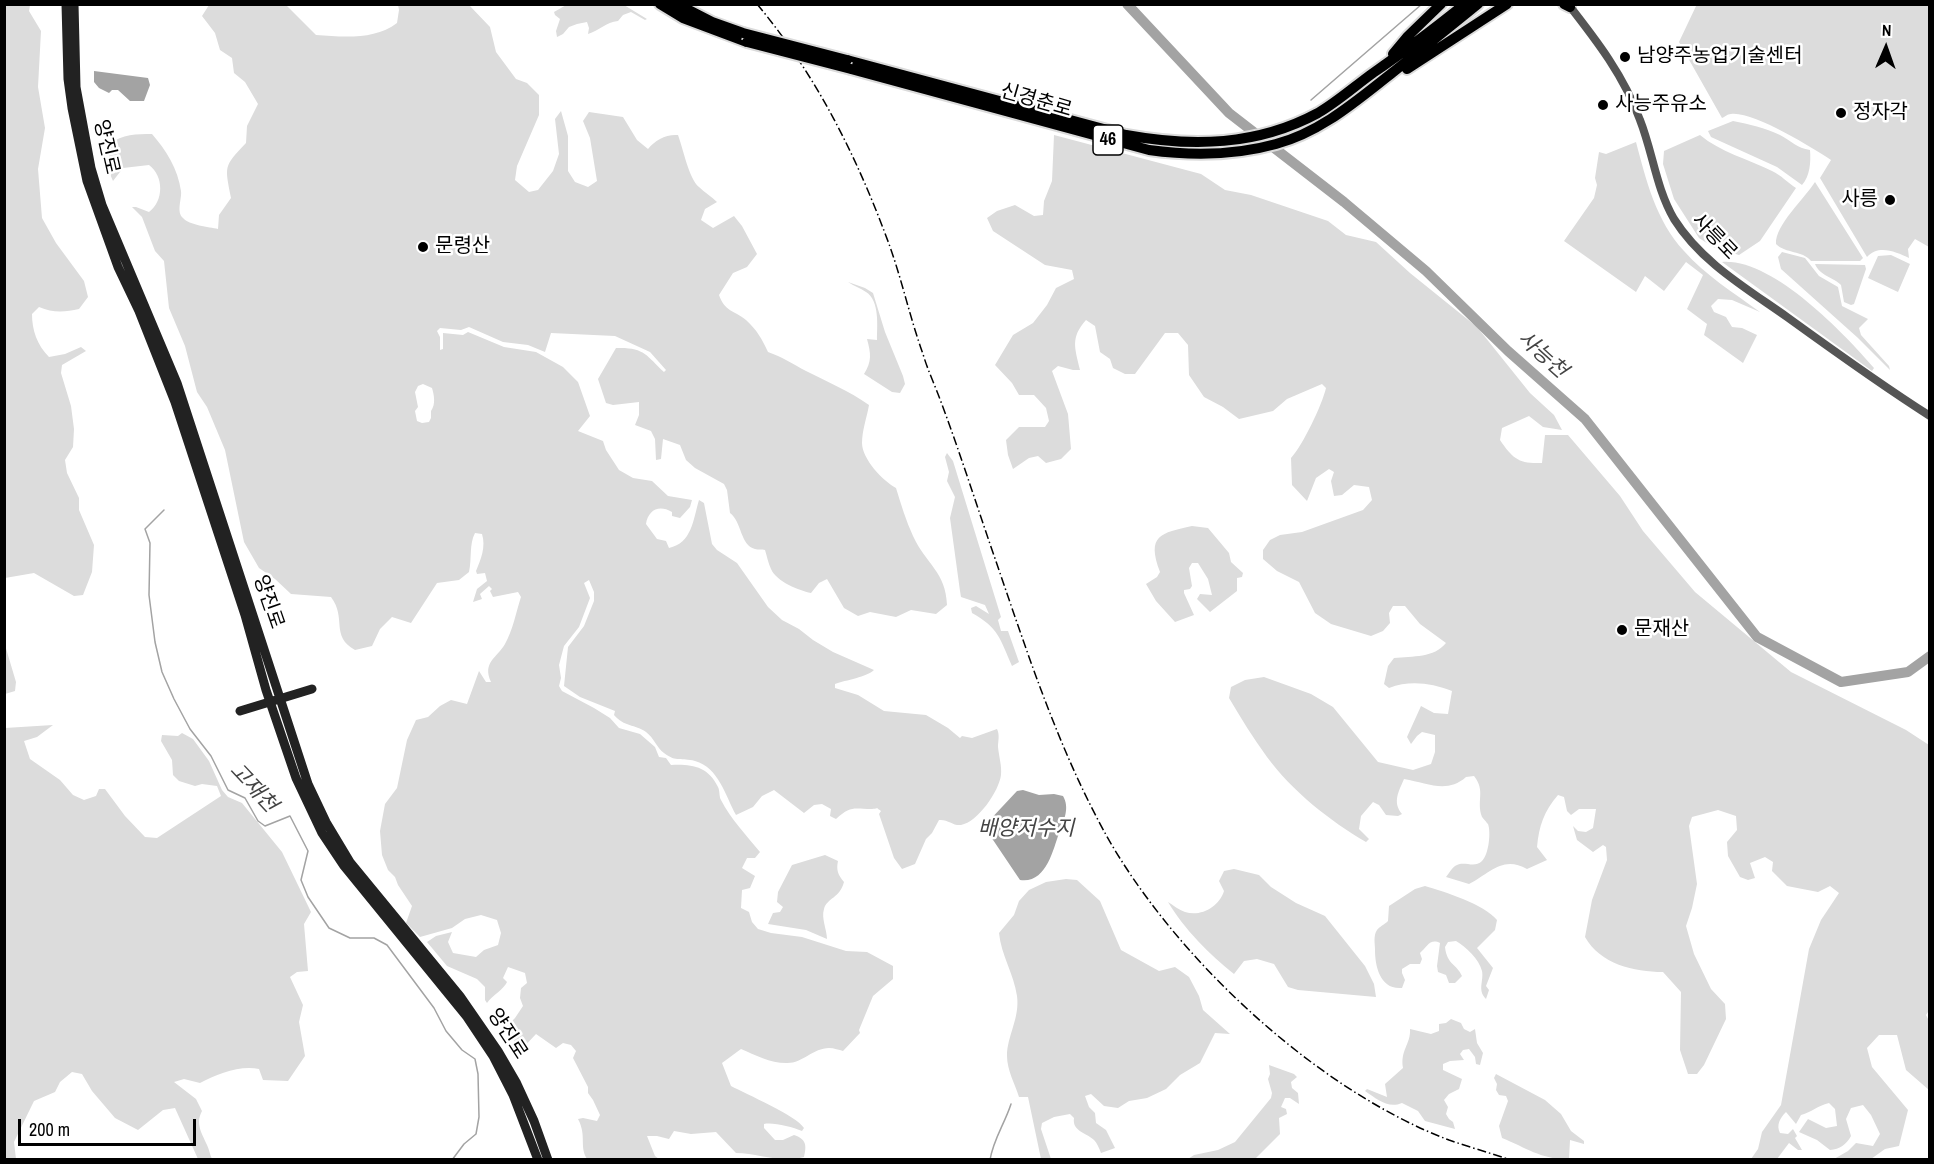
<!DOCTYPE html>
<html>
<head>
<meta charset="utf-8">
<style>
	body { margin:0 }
	#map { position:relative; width:1934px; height:1164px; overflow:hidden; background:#fff; font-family:"Archivo Narrow",sans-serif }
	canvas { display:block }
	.frame { position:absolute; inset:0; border:6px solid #000; pointer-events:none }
	.north { position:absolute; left:1856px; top:18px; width:60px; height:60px; -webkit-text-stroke:4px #fff; paint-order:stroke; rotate:2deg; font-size:16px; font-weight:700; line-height:24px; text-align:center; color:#000 }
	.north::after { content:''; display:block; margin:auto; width:21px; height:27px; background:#000; clip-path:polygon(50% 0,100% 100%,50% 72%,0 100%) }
	.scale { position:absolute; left:18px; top:1119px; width:178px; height:27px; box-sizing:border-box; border:3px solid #000; border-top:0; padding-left:8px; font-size:18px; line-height:21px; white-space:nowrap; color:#000; -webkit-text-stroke:4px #fff; paint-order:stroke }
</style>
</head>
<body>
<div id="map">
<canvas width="1934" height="1164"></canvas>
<div class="frame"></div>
<div class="north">N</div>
<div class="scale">200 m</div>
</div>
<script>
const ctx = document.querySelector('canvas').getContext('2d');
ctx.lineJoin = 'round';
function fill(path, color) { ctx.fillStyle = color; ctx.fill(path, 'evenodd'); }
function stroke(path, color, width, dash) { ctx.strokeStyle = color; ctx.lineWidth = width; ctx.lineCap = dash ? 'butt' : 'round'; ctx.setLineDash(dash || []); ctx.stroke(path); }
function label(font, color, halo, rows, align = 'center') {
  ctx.font = font + ' "Archivo Narrow","Noto Sans KR",sans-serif'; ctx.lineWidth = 5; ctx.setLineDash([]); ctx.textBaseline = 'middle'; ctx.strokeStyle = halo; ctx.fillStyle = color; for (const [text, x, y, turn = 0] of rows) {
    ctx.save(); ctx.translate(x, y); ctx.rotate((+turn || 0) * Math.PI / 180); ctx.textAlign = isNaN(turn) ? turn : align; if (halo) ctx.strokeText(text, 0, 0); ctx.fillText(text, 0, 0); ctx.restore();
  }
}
const green = new Path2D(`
	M568 4 624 5 647 19 645 20 631 12 623 15 618 21C606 22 599 31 588 34L589 28 587 22 577 24 569 27 563 34 557 37 556 31 560 19 555 15 554 12Z
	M1697 4 1929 5V247L1915 239 1908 249 1909 258C1896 252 1879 244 1867 257L1820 178 1831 160C1811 147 1753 111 1731 114 1727 114 1725 117 1722 118L1679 42Z
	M30 5 29 11 41 31 38 87 45 128 38 169 42 218 56 243 84 281 88 297 79 309C65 312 53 313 39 307L32 314C32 330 37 345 49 357L65 354 81 347 86 351 62 365 61 373 71 406 74 429 73 447 65 460 67 473 79 498V510L94 545 92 572 83 595 74 596 34 573 5 578 4 5Z
	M209 5H286L316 35C344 37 375 40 397 23L399 10 398 5H469L490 27 496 52 516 79 527 83 539 95V115L517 166 515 180 529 192 538 190 553 171 559 154 555 119 561 111 568 136V171L575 182 588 187 597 181 590 138 583 121 589 112 623 117 637 140 648 149C655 140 666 134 678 135 683 148 689 179 699 187 705 193 711 196 717 202L705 209 701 220 713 228 734 216 742 226 757 254 747 267 733 273 719 295C725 312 734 310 746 320 757 330 762 339 768 352 782 357 793 364 806 371 828 382 849 391 869 405 867 417 862 430 862 443 862 459 883 481 896 488 901 504 906 521 913 536 926 564 946 572 947 605L936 614 911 610 896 617 870 612 858 616 844 608 827 579 819 583 811 593C798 590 777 582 771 569 768 563 767 556 765 550 762 549 758 550 755 549 740 545 742 522 730 513L727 490 724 484 695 468 686 460 680 445 663 439 661 459 656 460 655 439 651 431 635 425 639 415V402L613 405 606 403 598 379 616 348C644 347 646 355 664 372L666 370 650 352 615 336 551 333 545 352 528 345 503 342 469 327 461 330 440 328 437 331 440 337V350L443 349V333L463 335 468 332 504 347 536 352 563 367 578 382 590 416 578 431 603 441 606 450 619 470 633 478 652 481 668 496 692 500 690 507 680 518 672 516V512C659 504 648 510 646 524L657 539 666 541 669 548C692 543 693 520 699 500L704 503 712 544 717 550 737 563 768 607 782 620 799 629 813 640 833 652 874 670C867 677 846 680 835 684V688L858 695 884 711 926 715 948 728 960 738 962 736 972 738 997 729C1000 735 998 741 998 747 999 757 1002 766 1001 775 999 791 978 822 961 825 953 826 948 819 939 820L932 833 926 839 915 864 902 869 894 858 879 814 881 811C873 806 881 809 872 809 854 809 851 805 836 819L830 816 831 809 822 804 814 805 804 813 774 790 762 796 753 807 736 815C725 795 719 768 695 761 681 757 677 763 664 753 657 748 654 738 646 732 635 724 624 727 614 715L615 711 580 697 564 686 568 647 584 626 594 601V592L589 580 584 583 590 598 579 627 564 646 559 665 561 678 559 686 562 691 594 708 610 718 619 728 640 734 655 747 659 757 666 758 671 765C691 764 708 766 718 787 720 791 719 797 721 800 730 818 747 836 760 852L755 858H747L742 868 755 876 750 888 742 890 741 908 749 912 752 922 758 929 771 933 802 937 846 951 867 952 893 966V979L873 996 859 1030 860 1033 843 1051C839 1050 834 1048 829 1048 813 1048 802 1064 786 1063 770 1063 755 1055 741 1049L722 1063 731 1086C746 1094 797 1116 804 1128L802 1131C792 1127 773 1122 764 1124V1128L775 1140H783L794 1135C806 1139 807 1145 804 1157 780 1164 759 1153 736 1153L716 1132 691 1134 674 1131 669 1139 657 1136H647L655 1156 659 1159H587C579 1146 587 1136 578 1119L583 1118 597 1121 600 1115 593 1100 588 1093V1087L573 1058 576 1051 571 1045 563 1043 556 1048 536 1034 522 1049H519L506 1027 515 1018 523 1006 520 998 521 988 527 983 525 973 508 967 503 978 507 982C505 988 492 996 487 1003L485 1000V987L477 979 447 966 427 942 436 936 452 932 448 942 453 953 476 957 484 950 498 945 501 933 497 920 481 915 465 919 452 928 420 937 406 923 412 906 398 885 395 877 388 870 382 855 380 831 385 804 397 788 407 740 416 720 428 717 440 706 451 700 467 704 479 671 486 682H491C482 662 497 658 505 644 513 630 516 612 521 597L518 592 493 597 490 591 492 589 489 586 480 594 482 599 473 602 477 589 487 581 485 573 477 574 476 571C481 559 486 547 482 534L475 533C469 544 472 559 469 572L459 580 437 583 411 623 392 617 380 629 372 646 355 650C330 636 347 618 331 597L291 594 275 579 259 568 244 542 225 450 207 407 197 392 185 346 169 308 164 261 155 251 142 217 132 207H136L149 212C164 201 164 176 149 165L123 168 113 181C107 169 109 157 110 144 122 134 137 134 152 134 166 150 178 169 181 191 182 199 176 212 183 218 189 225 209 227 218 229L219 215 231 198C225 166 223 167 246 143L247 126 258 104 245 82 234 73 232 58 220 50 215 33 202 16ZM423 384 432 388C434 395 436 404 431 411V418L429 422 422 423 417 421 415 411 418 407 415 392 418 386Z
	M1733 121C1749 124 1765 128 1780 135 1791 141 1797 148 1810 150 1811 162 1810 176 1802 185L1777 167 1711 137 1708 131Z
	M1054 135 1201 174 1225 190 1251 195 1328 221 1346 235 1376 242 1410 273 1477 327 1530 393 1554 415 1562 430 1543 427 1529 416 1502 428 1500 440C1513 459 1519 464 1542 463L1545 435H1568L1620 496 1643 531 1695 592 1791 672 1906 730 1929 745 1930 1009 1926 1015 1930 1023 1929 1090 1906 1070 1897 1035H1879L1867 1048 1872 1067 1908 1110 1899 1146 1885 1149 1871 1159H1834L1848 1151 1856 1143 1873 1146 1880 1134 1871 1115 1863 1105 1851 1108 1846 1119 1851 1136C1846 1145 1840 1149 1830 1150L1817 1140 1799 1132 1808 1119 1826 1128 1837 1126 1835 1109 1829 1103C1817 1106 1812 1112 1801 1115L1796 1124 1786 1112C1780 1118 1776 1125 1780 1133L1788 1134 1793 1129 1797 1136 1795 1138 1802 1150H1798L1789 1143 1777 1159H1751L1758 1149 1762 1132 1781 1105 1809 949 1821 920 1839 893 1830 886 1818 892 1787 886 1772 871 1773 862 1765 857 1750 863 1755 878 1748 880 1740 877 1728 856 1727 842 1737 830 1736 816 1718 810 1692 817 1689 826 1697 884 1692 908 1686 926 1694 954 1711 989 1725 1004 1726 1019 1704 1065 1697 1074H1688L1680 1050 1681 992 1663 972C1634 972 1600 964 1585 937L1592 900 1607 860 1606 847 1603 845 1593 852 1577 840 1573 826 1578 831 1586 832 1593 828 1596 809H1579L1571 815 1567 811 1564 797 1558 795C1544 811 1539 826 1537 847L1547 860 1527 869C1503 855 1490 873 1469 884L1446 877C1449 873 1452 868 1455 866 1464 860 1474 869 1482 861 1489 854 1491 832 1488 824 1487 823 1483 818 1482 817 1476 801 1486 791 1474 776L1466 777C1447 794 1428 783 1404 779 1399 791 1392 802 1402 814L1398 816 1386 815 1379 805 1373 802 1361 816 1359 829 1369 839 1366 842C1330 821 1292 791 1267 757 1253 738 1241 718 1229 698L1231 687 1245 680 1264 677 1311 694 1333 707 1378 762 1413 770 1431 764 1435 752V735L1422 732 1417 736 1411 744 1407 737 1421 706 1434 713 1448 714 1452 691C1431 683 1410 680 1389 688L1384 684 1388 666 1394 658C1413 656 1434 658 1446 643L1420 624 1405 606H1393L1389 613 1390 623 1383 631 1371 636 1331 624 1315 613 1299 582 1277 571 1263 559V550L1270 540 1280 535 1302 532 1363 510 1372 500 1369 487 1354 485 1342 495 1334 496 1331 481 1334 472 1329 469 1316 478 1307 501 1292 485 1291 458C1303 445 1322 405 1326 388L1322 384 1287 399 1273 411 1239 419 1223 407 1204 397 1189 375 1188 345 1178 333H1165L1135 374H1125L1113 368 1110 359 1100 352 1095 326 1086 320C1070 338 1075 348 1080 370H1073L1058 366 1052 371 1068 414 1071 449 1061 459 1046 463 1038 456 1029 458 1013 469 1008 455 1006 440 1019 427H1045L1049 421 1046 408 1034 395H1019L1012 383 995 365 1013 335 1033 323 1047 305 1056 288 1074 279 1072 270 1045 265 993 231 987 218 997 211 1015 205 1034 216 1043 215 1044 201 1052 181Z
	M1700 135C1720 152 1748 159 1772 171 1781 175 1788 183 1796 188L1760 241 1739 255 1713 247 1699 238 1674 199 1663 164 1664 151Z
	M1636 142C1646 180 1656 221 1684 251 1705 275 1734 293 1760 312L1732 300 1718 299 1711 306 1714 312 1726 317 1732 327 1742 328 1757 335 1743 363 1704 335 1707 324 1687 309 1703 275 1686 262 1664 291 1645 276 1636 292 1564 241 1594 198 1597 185 1595 178 1599 152 1606 154Z
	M1815 182 1863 258 1860 261H1811C1802 250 1786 254 1776 244 1775 225 1805 198 1815 182Z
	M1782 252 1805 258 1819 276 1838 287 1842 306 1868 319 1859 328 1861 335 1889 366 1890 370 1858 338 1781 269 1778 257Z
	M1891 255 1910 264 1898 292 1868 278 1878 256Z
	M1722 262C1772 258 1843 332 1874 368L1872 371Z
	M1815 264 1865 265 1866 269 1854 304 1851 305 1844 302 1841 285C1833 277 1820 276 1815 264Z
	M848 282 865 288 873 293 885 332 903 376 905 384 900 393 892 392 864 374C872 361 871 354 867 339L877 340C877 326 880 301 866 292 860 288 854 286 848 282Z
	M947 453 953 461 1001 617 998 620 1001 631H1008L1019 662 1012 666C1000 639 999 628 972 613L971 608 976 606 989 614 985 605 961 597 960 591 950 518 955 497 947 481 949 472 945 457Z
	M1192 526 1208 528 1229 553 1231 562 1243 573 1242 577 1237 578V591L1210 612 1197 599 1200 594 1212 595 1208 579 1198 563H1192L1189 568 1192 586 1190 589 1184 590V593L1194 615 1175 622 1156 601 1146 584 1157 577 1160 572C1146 535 1161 533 1192 526Z
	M5 645 16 682 15 691 5 694Z
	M53 725 37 737 24 741 30 759 60 780 73 795 84 800 96 796 99 789H105L125 816 145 837 157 838 221 796 217 786 202 784 195 786 179 781 173 775 172 760 161 741 162 735 178 736 182 733 193 739 209 761 222 790 228 797 242 803 282 852 311 912 304 924 308 971 297 972 290 977 303 1005 299 1022 305 1056 288 1081 263 1080 259 1069C240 1065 217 1074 200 1083L184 1079 174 1082 196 1099 202 1111C195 1124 202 1133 207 1145 209 1149 210 1155 212 1159H198L175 1108 163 1110 138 1130 115 1118 92 1091 82 1074 72 1072 60 1082 55 1092 34 1101 14 1142 16 1159H5V728Z
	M825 855 838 861C836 870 838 875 844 882 840 898 827 898 824 909 821 918 827 930 827 939L806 930 768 924 773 913 780 912 783 907 777 902 778 892 792 865Z
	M1234 869 1259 875 1271 887 1296 903 1325 916 1365 966 1374 984 1376 997 1298 990 1288 987 1274 964 1257 959 1244 961 1234 974C1210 955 1184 929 1168 902 1173 905 1179 910 1185 912 1201 917 1219 907 1224 891L1219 881 1224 871Z
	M1066 879 1077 880 1100 901 1121 950 1159 971 1175 967 1189 977 1199 996 1203 1010 1230 1034 1215 1033 1200 1063 1180 1075 1166 1089 1147 1098 1129 1101 1118 1108 1104 1106 1091 1094 1085 1096 1089 1107 1095 1113 1096 1123 1106 1130 1115 1148 1101 1153C1099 1148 1097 1143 1094 1140 1085 1132 1072 1131 1074 1118L1070 1114 1054 1117 1042 1123 1041 1129 1051 1159H1041L1028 1097H1019C1015 1084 1007 1070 1007 1056 1007 1036 1020 1018 1017 996 1014 974 1001 955 999 933L1014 915 1019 901 1029 890 1046 882Z
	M1425 886C1445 892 1484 904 1497 920L1495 930 1477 948 1493 968 1486 986 1489 990 1486 999C1477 990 1484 981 1482 971 1479 959 1466 947 1456 941L1448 942 1445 947C1447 965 1457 964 1462 976L1455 983H1449L1446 975 1438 972 1437 966 1440 943C1430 938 1427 947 1420 953L1422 959 1420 964H1410L1402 969V973L1405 980 1402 988C1380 990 1375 966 1375 950 1375 944 1373 936 1377 930 1379 927 1385 924 1388 921L1389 906 1415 889Z
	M1451 1019 1461 1023 1464 1029 1470 1032 1475 1029 1477 1043 1483 1053 1480 1065 1476 1064 1475 1057 1469 1049 1463 1050 1460 1054 1464 1060 1450 1061 1443 1064V1070L1462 1079 1459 1089 1449 1094 1444 1100 1448 1107 1446 1114 1449 1119 1453 1122 1455 1129 1425 1121 1418 1111 1402 1103C1388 1109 1377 1099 1365 1091L1367 1089 1387 1097 1385 1084 1403 1068C1400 1050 1411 1044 1410 1029L1431 1034 1439 1031V1024L1446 1023Z
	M1269 1065 1294 1074 1297 1077 1291 1082 1292 1088 1298 1093 1299 1104 1290 1098H1285L1281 1107 1286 1109 1287 1114 1279 1118 1280 1134 1255 1159H1188L1194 1155 1218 1150 1235 1142 1271 1098 1272 1093 1268 1079 1270 1074Z
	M1496 1074 1545 1100 1561 1114 1571 1131 1584 1141V1144L1570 1140 1569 1159C1542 1160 1527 1148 1502 1138L1499 1126 1508 1101 1506 1096 1499 1095 1496 1090 1497 1084 1494 1078Z`);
const water = new Path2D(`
	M94 71 148 78 150 85 144 101H130L118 90H112L109 93 99 88 94 82Z
	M1023 790 1039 795 1054 794 1063 796C1070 808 1064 820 1059 833 1053 850 1046 884 1020 880L987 831V823L1017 791Z`);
const stream = new Path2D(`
	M1311 100 1422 4
	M164 510 145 529 150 543 149 595 155 642 162 672 174 699 190 729 211 756 228 790 245 798 258 821 265 826 290 816 308 851 301 880 308 897 329 928 350 938H374L387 945 434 1008 446 1031 462 1050 475 1059 478 1074 479 1117 476 1134 464 1144 452 1160
	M990 1160C993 1140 1005 1123 1011 1104`);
const river = new Path2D(`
	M1127 4 1229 113 1344 202 1426 271 1508 351 1585 419 1757 637 1841 682 1908 672 1930 656`);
const tertiary = new Path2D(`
	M1568 4C1597 41 1624 76 1640 120 1653 153 1656 188 1674 219 1701 262 1746 288 1787 317 1834 351 1881 385 1930 416`);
const secondary = new Path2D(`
	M66 4 68 79 72 108 87 181 118 267 139 311 175 402 245 615 266 690 296 778 322 833 344 866 467 1017 493 1056 513 1095 538 1160
	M74 4 76 87 91 168 102 205 177 383 308 784 326 822 350 862 460 996 498 1051 516 1082 534 1121 548 1160
	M240 711 312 689`);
const trunk = new Path2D(`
	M660 4 683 18 747 42
	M677 4 712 22 743 33
	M1564 4 1570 7 1569 4
	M1393 54 1408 36 1441 4
	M847 60 1126 135C1192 147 1257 146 1318 113 1337 102 1355 86 1373 73 1405 51 1435 28 1465 4
	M851 69 1149 150C1192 156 1233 156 1276 144 1321 132 1356 101 1392 73 1421 50 1450 27 1478 4
	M1407 69 1507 4`);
const rail = new Path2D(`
	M757 4C817 76 857 157 889 244 902 280 910 318 923 354 927 368 933 381 938 394 957 444 973 494 990 544 1024 642 1055 742 1105 833 1173 956 1316 1090 1449 1140 1469 1147 1490 1153 1511 1160`);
const trunkBridge = new Path2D(`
	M743 33 847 60
	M747 42 851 69`);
const markers = [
	[1625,57,6,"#000"],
	[1603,105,6,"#000"],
	[1841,113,6,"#000"],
	[1890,200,6,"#000"],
	[423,247,6,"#000"],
	[1622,630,6,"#000"]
];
const shields = [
	[1108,140,30]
];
const shieldNames = [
	["46",1108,140]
];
const poiNames = [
	["남양주농업기술센터",1637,57],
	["사능주유소",1615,105],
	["정자각",1853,113],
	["사릉",1878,200,"right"],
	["문령산",435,247],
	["문재산",1634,630]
];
const streetNames = [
	["신경춘로",1036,101,16],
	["양진로",106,147,77],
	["사릉로",1714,237,46],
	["양진로",268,602,71],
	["양진로",507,1034,57]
];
const waterNames = [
	["사능천",1542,355,42],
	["고재천",253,788,47],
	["배양저수지",1026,829]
];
fill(green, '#dcdcdc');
fill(water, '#a3a3a3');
stroke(stream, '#a3a3a3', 1.5);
stroke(river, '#a3a3a3', 10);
stroke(trunk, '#dbdbdb', 14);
stroke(tertiary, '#555', 8);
stroke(secondary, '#222', 9);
stroke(trunk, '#000', 10);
stroke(rail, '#000', 1.5, [9, 3, 1.5, 3]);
stroke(trunkBridge, '#dbdbdb', 14, []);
stroke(trunkBridge, '#000', 10);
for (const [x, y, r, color] of markers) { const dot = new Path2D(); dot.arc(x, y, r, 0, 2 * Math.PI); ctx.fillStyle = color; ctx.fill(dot); stroke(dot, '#fff', 2); }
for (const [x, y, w] of shields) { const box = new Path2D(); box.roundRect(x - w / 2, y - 15, w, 30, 4.5); ctx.fillStyle = '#fff'; ctx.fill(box); stroke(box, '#000', 1.5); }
label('bold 18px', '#000', null, shieldNames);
label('20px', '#000', '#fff', poiNames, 'left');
label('20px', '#000', '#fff', streetNames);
label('italic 21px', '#444', '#fff', waterNames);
</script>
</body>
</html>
